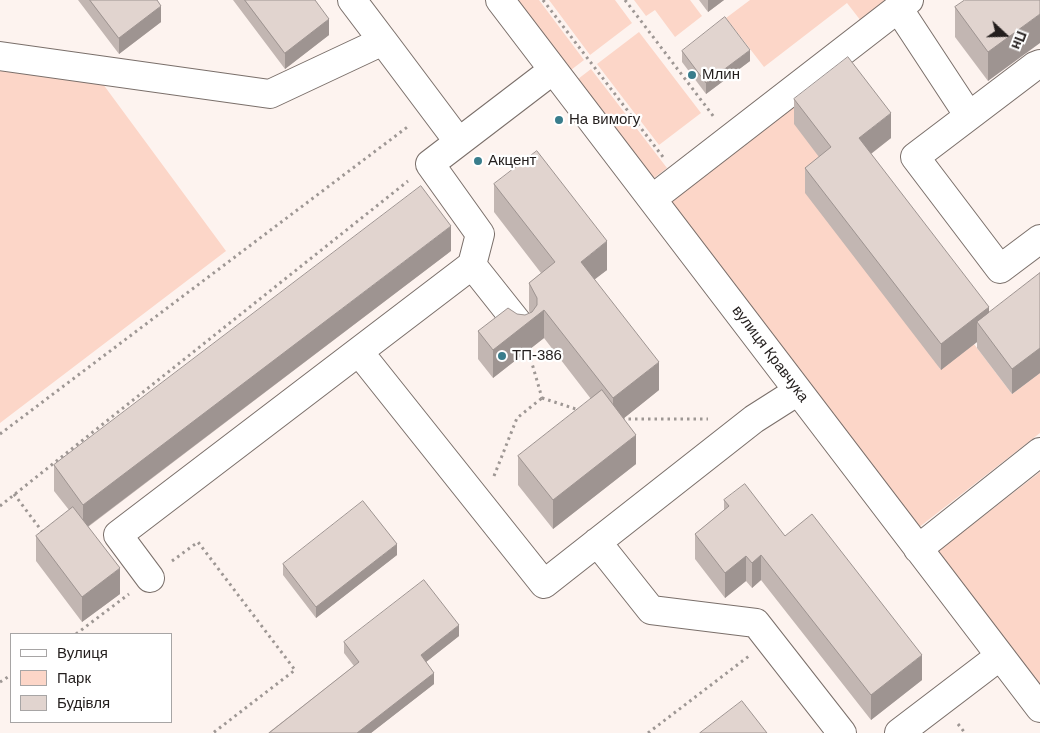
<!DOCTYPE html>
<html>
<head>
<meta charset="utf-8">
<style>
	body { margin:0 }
	#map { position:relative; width:1040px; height:733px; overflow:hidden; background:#fdf3ef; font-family:Helvetica,sans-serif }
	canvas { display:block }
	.legend { position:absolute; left:10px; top:633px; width:162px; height:90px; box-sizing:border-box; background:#fff; border:1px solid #a7a5a5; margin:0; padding:6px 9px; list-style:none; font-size:15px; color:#231e1d }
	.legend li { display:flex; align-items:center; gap:10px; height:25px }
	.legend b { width:25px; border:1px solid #a7a5a5 }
	.north { position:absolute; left:980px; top:10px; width:50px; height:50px; -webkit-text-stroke:4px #fff; paint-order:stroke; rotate:111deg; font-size:14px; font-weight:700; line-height:20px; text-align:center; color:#231e1d }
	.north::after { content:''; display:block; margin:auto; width:18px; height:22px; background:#231e1d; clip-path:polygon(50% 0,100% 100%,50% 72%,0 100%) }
</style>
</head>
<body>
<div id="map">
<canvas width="1040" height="733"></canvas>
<ul class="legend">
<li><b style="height:6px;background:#fff"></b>Вулиця</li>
<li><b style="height:14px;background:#fcd6c8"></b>Парк</li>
<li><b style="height:14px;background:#e1d4cf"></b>Будівля</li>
</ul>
<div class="north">Пн</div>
</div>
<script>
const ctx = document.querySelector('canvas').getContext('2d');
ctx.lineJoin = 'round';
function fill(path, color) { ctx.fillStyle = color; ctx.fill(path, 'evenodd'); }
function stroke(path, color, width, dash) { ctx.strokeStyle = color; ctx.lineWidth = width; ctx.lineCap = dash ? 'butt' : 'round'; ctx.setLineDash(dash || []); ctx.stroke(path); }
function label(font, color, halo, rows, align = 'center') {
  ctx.font = font + ' Helvetica,sans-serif'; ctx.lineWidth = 4.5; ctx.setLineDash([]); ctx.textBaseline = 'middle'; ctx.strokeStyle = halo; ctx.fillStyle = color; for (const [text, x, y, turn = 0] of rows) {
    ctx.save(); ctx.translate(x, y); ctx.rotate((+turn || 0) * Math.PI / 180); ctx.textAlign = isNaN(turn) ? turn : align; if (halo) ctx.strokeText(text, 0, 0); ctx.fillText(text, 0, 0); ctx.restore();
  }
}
const green = new Path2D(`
	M517 0H539L584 60 571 70Z
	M549 0H615L632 23 590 55Z
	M634 0H690L702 16 675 37 655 10 646 16Z
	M750 0H889L861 21 847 3 764 67 726 18Z
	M639 32 701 113 659 145 597 64Z
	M0 65 100 80 226 251 0 423Z
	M591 69 667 168 654 178 578 79Z
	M837 69 831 172 940 369 974 344 1012 394 1040 373V433L918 528 666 200Z
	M1040 472V685L937 552Z`);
const path = new Path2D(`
	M543 0 663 157
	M625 0 714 117
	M529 353 542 398
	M542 398 582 411
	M622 419H708
	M0 434 410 125
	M494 476 517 418 542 398
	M14 494 44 534
	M0 506 408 181
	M172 561 198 542 295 670 213 733
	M76 634 129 594
	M0 682 11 675
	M958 724 965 733
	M648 733 749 656`);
const minor = new Path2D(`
	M500 0 1040 708
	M898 8 969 116
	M383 41 458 141
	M0 56 270 94 383 41 352 0
	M1040 64 1035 66 915 157 1000 269 1040 239
	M652 199 909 0
	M472 265 522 328
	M359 352 544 584 754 419 798 391
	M597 542 651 610 756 623 842 733
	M918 549 1040 452
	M150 578 118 535 472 265 480 234 430 164 553 70
	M899 733 1000 656`);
const wall = new Path2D(`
	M78 0H157L161 22 119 54Z
	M233 0H315L329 35 285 69Z
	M699 0H724L708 12Z
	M1040 0 988 81 955 37V7Z
	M682 51 750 61 706 94 682 62Z
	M794 99 891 138 871 154 989 313 1040 273V373L1012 394 977 348V342L941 370 805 193V168L819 157 794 124Z
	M494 184 607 270 594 279 659 390 624 418 636 464 553 529 518 485V456L591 399 544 338 493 378 478 359V331L517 314 525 315 530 313 529 311V283L541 273 494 212Z
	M451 251 88 527 120 594 82 622 36 561V536L69 510 54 491V465Z
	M724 500 785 536 922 680 871 720 761 580 752 588 746 581 725 598 695 559V534L724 510Z
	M397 555 316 618 283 575V564Z
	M459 636 426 662 434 684 371 733H268L354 666 344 653V642Z`);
const shadedWall = new Path2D(`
	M708 0H724L708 12Z
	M161 6V22L119 54V38Z
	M1040 14V43L988 81V52Z
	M329 19V35L285 69V53Z
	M750 50V61L706 94V83Z
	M891 113V138L859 163V138Z
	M451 226V251L83 530V505Z
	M607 241V270L581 290V262Z
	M989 307V332L977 322V342L941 370V344Z
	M544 310V338L493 378V350Z
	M1040 348V373L1012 394V369Z
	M659 362V390L613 427V398Z
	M636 435V464L553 529V500Z
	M397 544V555L316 618V607Z
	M761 555V580L752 588V563Z
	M746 556V581L725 598V573Z
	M120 568V594L82 622V597Z
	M459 625V636L421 666V655Z
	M922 655V680L871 720V695Z
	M434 673V684L371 733H357Z`);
const building = new Path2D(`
	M90 0H157L161 6 119 38Z
	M245 0H315L329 19 285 53Z
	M965 0H1040V14L988 52 955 7Z
	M725 17 750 50 706 83 682 51Z
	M848 57 891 113 859 138 989 307 941 344 805 168 831 147 794 99Z
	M537 151 607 241 581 262 659 362 613 398 544 310 493 350 478 331 508 308 517 314 525 315 532 312 537 305V298L529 283 555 262 494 184Z
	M421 186 451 226 83 505 54 465Z
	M1040 273V348L1012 369 977 322Z
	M602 390 636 435 553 500 518 456Z
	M745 484 785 536 812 514 922 655 871 695 761 555 752 563 746 556 725 573 695 534 729 506 724 500Z
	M363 501 397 544 316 607 283 564Z
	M73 507 120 568 82 597 36 536Z
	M424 580 459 625 421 655 434 673 357 733H269L359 662 344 642Z
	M742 701 767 733H700Z`);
const markers = [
	[692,75,5,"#397d8c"],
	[559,120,5,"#397d8c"],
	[478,161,5,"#397d8c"],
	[502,356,5,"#397d8c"]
];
const poiNames = [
	["Млин",702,75],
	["На вимогу",569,120],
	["Акцент",488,161],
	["ТП-386",512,356]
];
const streetNames = [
	["вулиця Кравчука",770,354,53]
];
fill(green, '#fcd6c8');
stroke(minor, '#7a6f6a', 30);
stroke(path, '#9e9794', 3, [2.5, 4]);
stroke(minor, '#fff', 28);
fill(wall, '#c2b6b2');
fill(shadedWall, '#9e9491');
fill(building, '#e1d4cf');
stroke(building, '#9e9491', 1);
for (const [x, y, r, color] of markers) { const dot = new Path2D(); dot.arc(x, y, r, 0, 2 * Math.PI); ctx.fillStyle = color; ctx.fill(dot); stroke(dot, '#fff', 2); }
label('15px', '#231e1d', '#fff', poiNames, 'left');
label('15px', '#231e1d', '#fff', streetNames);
</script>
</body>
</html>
